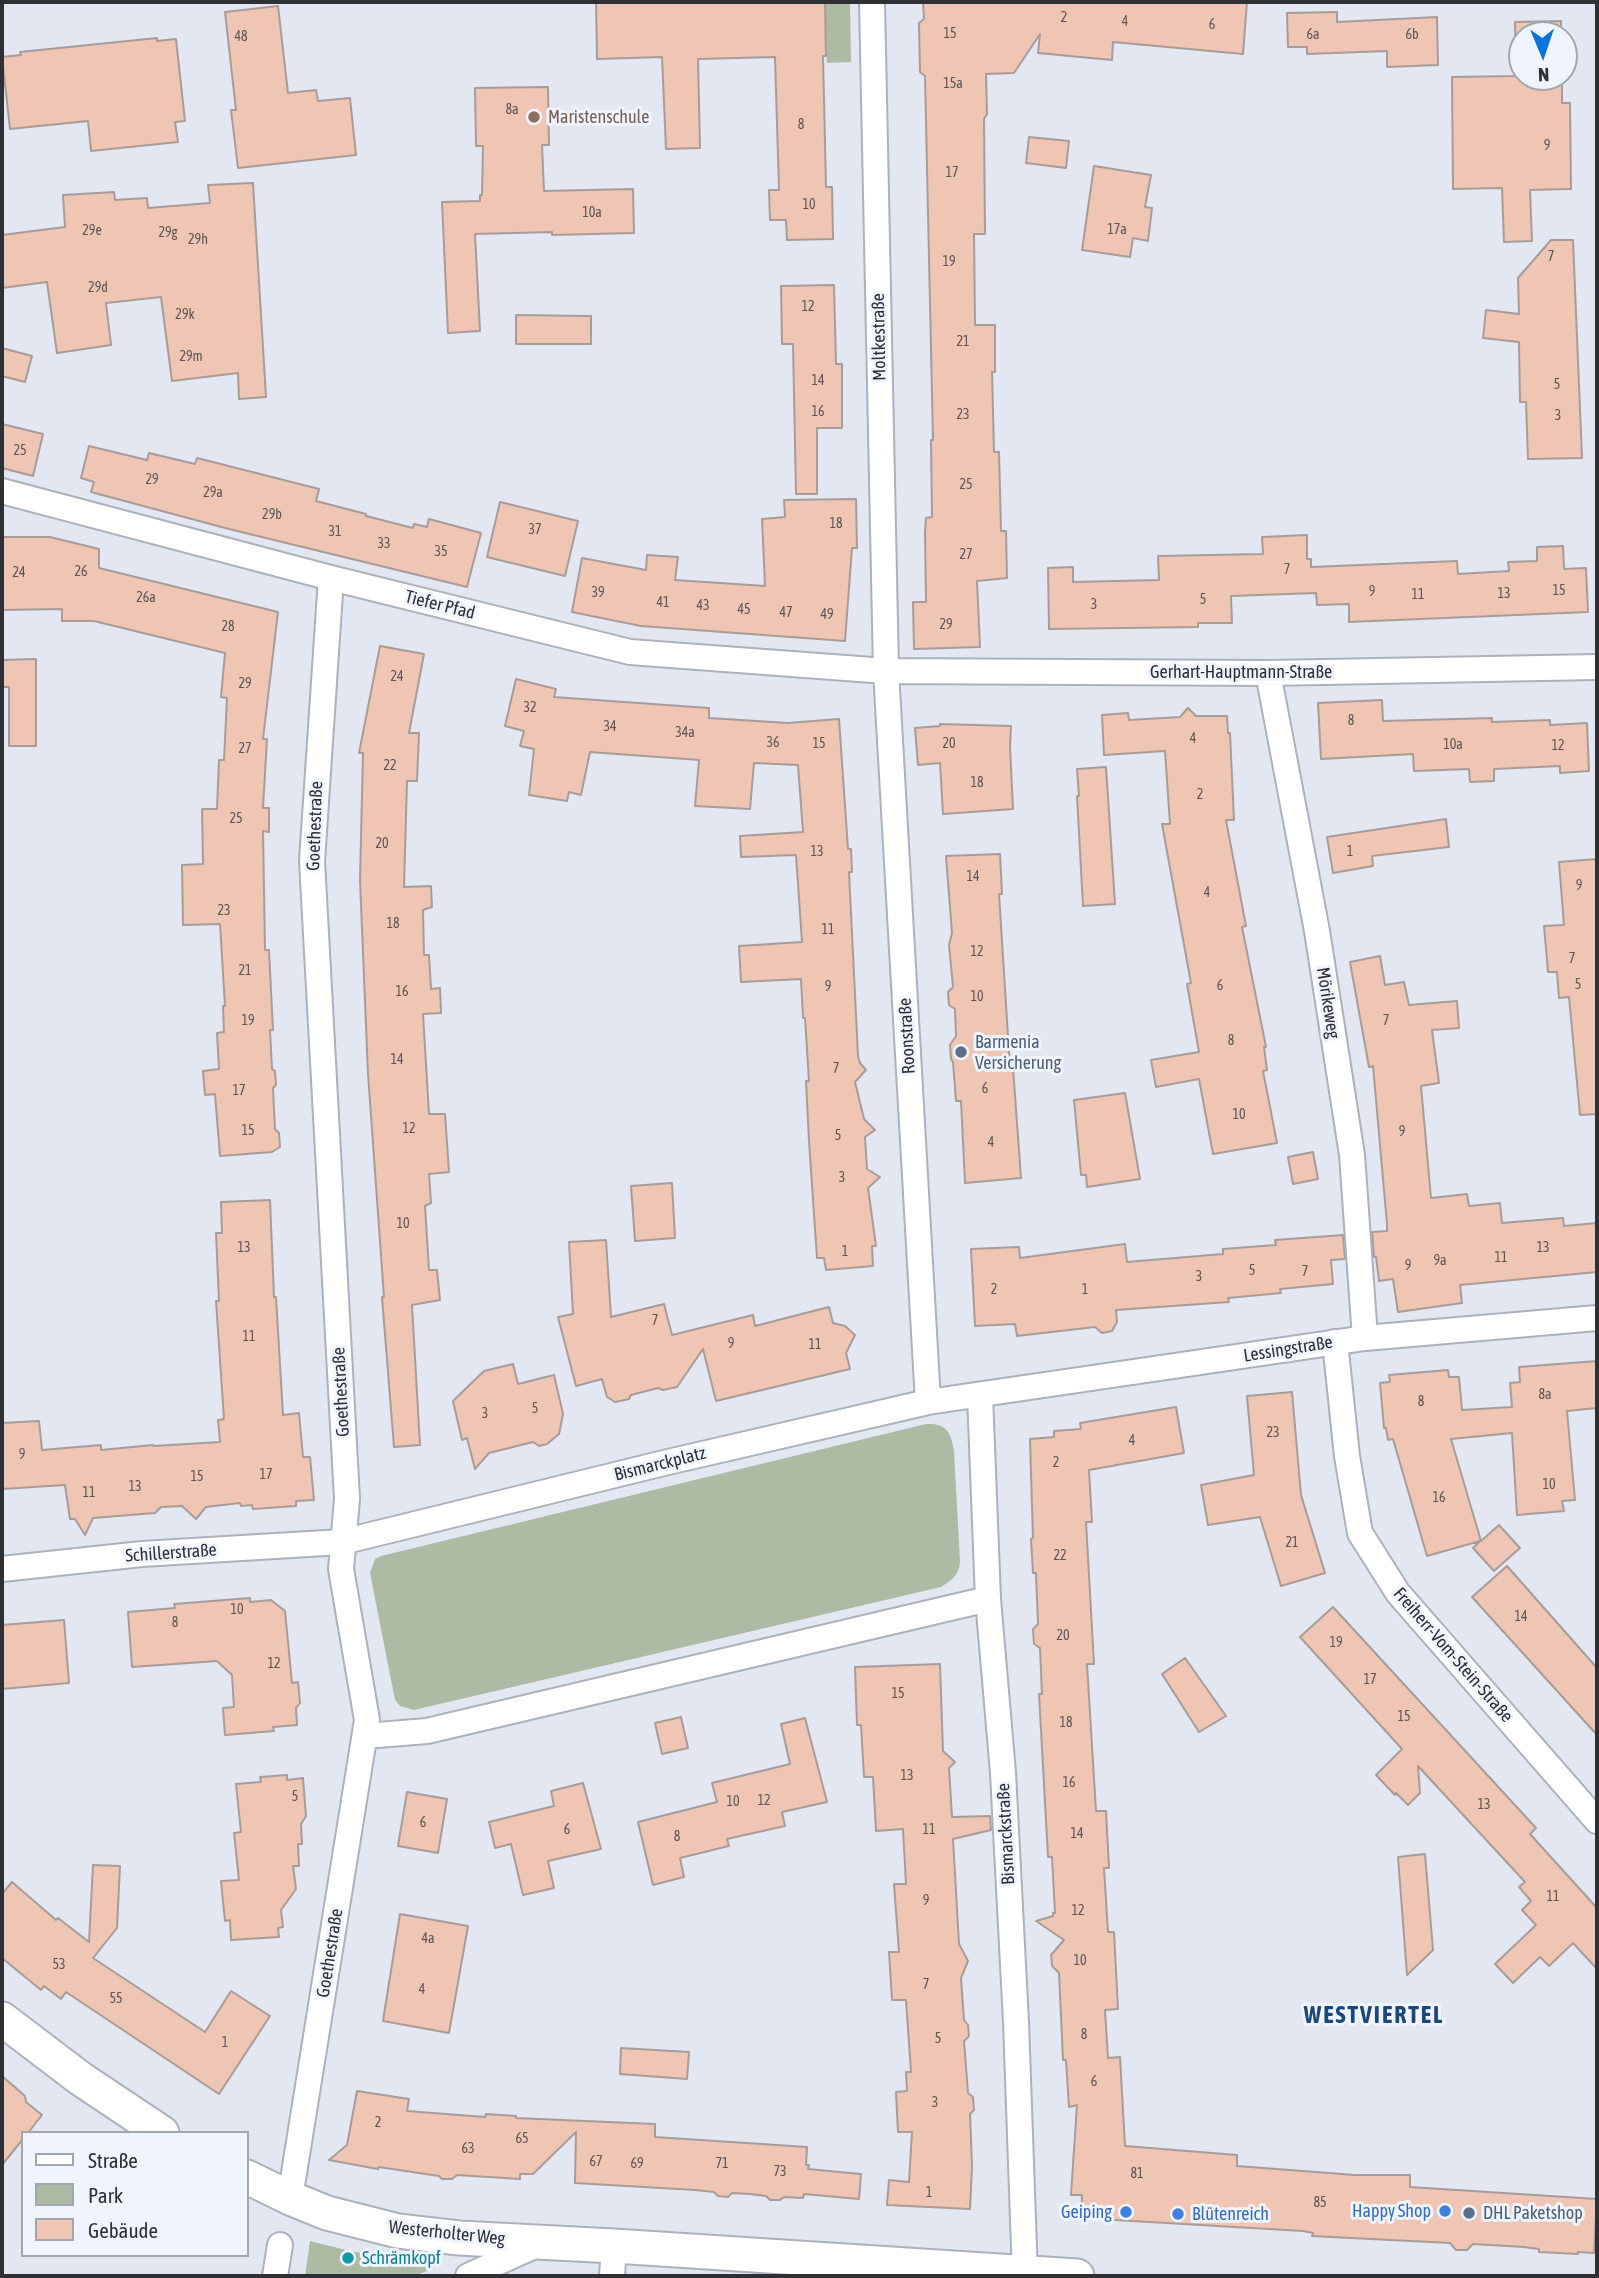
<!DOCTYPE html>
<html>
<head>
<meta charset="utf-8">
<style>
	body { margin:0 }
	#map { position:relative; width:1599px; height:2278px; overflow:hidden; background:#e2e7f1; font-family:"Asap Condensed",sans-serif }
	canvas { display:block }
	.frame { position:absolute; inset:0; border:4px solid #2e3034; pointer-events:none }
	.legend { position:absolute; left:21px; top:2131px; width:228px; height:126px; box-sizing:border-box; background:#eff4ff; border:2px solid #a2a6ae; margin:0; padding:9px 12px; list-style:none; font-size:21px; color:#2e3034 }
	.legend li { display:flex; align-items:center; gap:14px; height:35px }
	.legend b { width:35px; border:2px solid #a2a6ae }
	.north { position:absolute; left:1508px; top:21px; width:70px; height:70px; box-sizing:border-box; background:#eff4ff; border:2px solid #a2a6ae; border-radius:50%; rotate:178deg; font-size:19px; font-weight:700; line-height:28px; text-align:center; color:#2e3034 }
	.north::after { content:''; display:block; margin:auto; width:24px; height:32px; background:#0a73db; clip-path:polygon(50% 0,100% 100%,50% 72%,0 100%) }
</style>
</head>
<body>
<div id="map">
<canvas width="1599" height="2278"></canvas>
<div class="frame"></div>
<ul class="legend">
<li><b style="height:9px;background:#fff"></b>Straße</li>
<li><b style="height:19px;background:#afbaa4"></b>Park</li>
<li><b style="height:19px;background:#efc5b4"></b>Gebäude</li>
</ul>
<div class="north">N</div>
</div>
<script>
const ctx = document.querySelector('canvas').getContext('2d');
ctx.lineJoin = 'round';
function fill(path, color) { ctx.fillStyle = color; ctx.fill(path, 'evenodd'); }
function stroke(path, color, width, dash) { ctx.strokeStyle = color; ctx.lineWidth = width; ctx.lineCap = dash ? 'butt' : 'round'; ctx.setLineDash(dash || []); ctx.stroke(path); }
function label(font, color, halo, rows, align = 'center') {
  ctx.font = font + ' "Asap Condensed",sans-serif'; ctx.lineWidth = 6; ctx.setLineDash([]); ctx.textBaseline = 'middle'; ctx.strokeStyle = halo; ctx.fillStyle = color; for (const [text, x, y, turn = 0] of rows) {
    ctx.save(); ctx.translate(x, y); ctx.rotate((+turn || 0) * Math.PI / 180); ctx.textAlign = isNaN(turn) ? turn : align; if (halo) ctx.strokeText(text, 0, 0); ctx.fillText(text, 0, 0); ctx.restore();
  }
}
const green = new Path2D(`
	M825 2H850L851 62 827 63Z
	M926 1424C947 1423 951 1433 954 1451L960 1562C959 1575 952 1580 941 1587L414 1710 400 1706 395 1700 370 1573 375 1559 381 1556Z
	M310 2241 354 2252 408 2256 432 2262 434 2265 432 2269 414 2276H305Z`);
const building = new Path2D(`
	M596 2H825L826 56H823L826 187H832L833 239 787 240 786 220H770L769 190H779L775 57 698 59 700 148 666 149 662 57 597 59Z
	M923 2H1247L1243 54 1113 42 1112 60 1038 53 1040 34 1014 73 986 74 987 114 984 119 985 234H974L975 325H995V372H992L994 452H999L1001 531H1006L1007 578 977 581 980 647 914 649 913 602H926L925 532 926 518 932 517 931 440H933L925 76 920 72 919 23 924 19Z
	M278 6 288 93 316 90 318 101 350 98 356 155 238 168 231 110H236L225 12Z
	M1337 12V22L1437 17 1438 65 1387 67V51L1307 54V47H1288L1287 13Z
	M1561 21V35H1522V77H1562V103H1570L1571 189 1530 190 1532 241 1504 242 1502 188 1453 189 1452 77 1516 76 1515 22Z
	M157 38V41L176 39 185 121 175 122 178 142 91 151 88 121 10 129 2 57 21 55 20 52Z
	M548 87 549 145H542L544 191 633 189 634 233 552 235V232L475 234 480 331 448 333 442 202 480 201V195H482L483 146H476L475 88Z
	M1029 137 1069 141 1066 168 1026 163Z
	M1094 166 1151 175 1145 207 1152 208 1148 241 1133 238 1130 257 1082 250Z
	M253 183 266 397 239 399 238 373 172 381 161 297 106 303 111 345 57 353 47 282 2 288V235L65 227 63 195 114 192 115 200 147 198 148 208 210 203 208 185Z
	M1551 240H1573L1582 458 1528 459 1526 402H1520L1519 342 1483 338 1486 310 1519 314 1518 278Z
	M834 285 836 364H842V428H817V494H796L793 344H782L781 286Z
	M516 315 591 316V344H516Z
	M2 348 32 356 25 382 2 376Z
	M2 424 43 434 33 476 2 468Z
	M89 446 147 460 149 453 195 464 197 458 319 489 316 501 366 514V516L413 528 414 524 427 527 429 519 481 533 467 587 229 529 91 492 94 482 81 478Z
	M856 499 857 548H852L845 641 641 626 572 612 582 558 646 570 647 555 678 557 675 580 765 586 762 519 785 517 784 500Z
	M500 502 578 521 565 576 487 557Z
	M1307 535V559H1311V567L1457 561 1458 574 1509 571 1508 562 1537 561V547L1563 546 1564 569 1586 568 1588 612 1349 622V604L1317 605 1316 593 1231 596 1232 623H1198V627L1049 629 1048 568 1073 567V582L1159 580 1158 556 1263 554 1262 537Z
	M2 537H50L99 549V568L278 612 263 739H267L263 808H269V832L263 831 265 950H269L273 1030H270L272 1069 275 1071 276 1085 273 1088 275 1129 279 1133 280 1147 272 1152 220 1156 215 1094 205 1095 203 1071 219 1069 217 1033 224 1032 223 1006H225L220 924 183 925 182 865 203 864 202 809H217L219 760H224L227 698 221 697 225 653 94 621H62V609L2 610Z
	M380 646 424 654 409 733H419L417 781H407L404 887 431 886 432 907 423 910 424 955H429L431 989 440 988 441 1013 423 1014 429 1114H445L449 1172 429 1174 431 1203 425 1206 429 1270H437L440 1300 412 1305 420 1445 394 1447 382 1297H384L368 1074 360 880 363 753H359Z
	M36 659V746H9V687H2V660Z
	M516 679 556 689 554 697 709 708V718L788 723 839 719 848 849H851L852 872H849L858 1056 860 1063 866 1070 855 1082 864 1119 875 1130 865 1137 867 1169 880 1177 868 1188 876 1246H872L873 1266 826 1270 824 1258H817L809 1141 806 1081H809L805 1018H803L801 979 741 982 739 946 802 942 796 855 741 857 740 836 803 832 798 765 754 763 750 809 695 806 699 760 590 752 581 795 569 792 567 801 529 795 534 749 520 746 524 731 505 726Z
	M1382 700 1383 721 1492 718V722L1550 720V725L1587 723 1589 771 1560 773V766L1494 769V781L1470 782 1469 769 1414 771 1413 754 1321 759 1318 703Z
	M1188 708 1196 716H1227L1228 733H1230L1234 820H1226L1246 926 1242 927 1266 1047H1264L1267 1070 1263 1071 1277 1143 1213 1154 1199 1079 1156 1087 1151 1060 1199 1052 1187 984 1191 983 1162 824H1170L1165 751 1104 755 1102 715 1128 713 1129 720 1180 717Z
	M940 724 1011 726 1010 746 1013 809 943 814 940 763 918 765 915 728 940 726Z
	M1106 767 1115 904 1083 906 1077 796H1079L1077 769Z
	M1446 819 1449 847 1372 856 1373 866 1333 873 1327 837Z
	M1000 854 1002 894H999L1010 1068H1013L1021 1178 965 1183 961 1101H956L953 1062 951 1059 950 1045 956 1036 955 1009 949 1005 948 992 953 987 949 945 952 933 946 856Z
	M1597 859V1114L1580 1115 1569 997 1559 998 1557 972H1548L1544 926 1564 925 1559 862Z
	M1380 956 1385 985 1404 982 1409 1005 1457 1001 1459 1028 1432 1030 1439 1083 1421 1086 1431 1198 1467 1194 1469 1206 1500 1203 1502 1223 1563 1218 1564 1226 1597 1223V1272L1460 1285 1462 1303 1398 1312 1393 1279 1379 1281 1376 1257H1374L1372 1232 1387 1231V1224L1373 1066 1369 1067 1350 962Z
	M1125 1093 1140 1179 1087 1187 1086 1175H1081L1074 1100Z
	M1313 1152 1318 1179 1293 1184 1288 1157Z
	M672 1183 675 1238 635 1241 631 1186Z
	M270 1200 274 1297H276L283 1415 299 1413 303 1457H310L314 1500 296 1501V1506L253 1509 252 1505 241 1506 240 1503 206 1507 196 1519 182 1506 161 1507 155 1513 93 1518 85 1535 75 1519H70L65 1485 2 1489V1423L39 1421 42 1450 101 1445V1450L153 1445 154 1446 220 1442 218 1420 224 1419 216 1301H219L216 1233H222L221 1202Z
	M1343 1235 1345 1259 1331 1260 1333 1284 1280 1289 1281 1293 1228 1298 1229 1302 1116 1310 1117 1322 1112 1331 1102 1333 1095 1327 1017 1336 1015 1324 975 1326 971 1249 1019 1247 1020 1258 1125 1244 1127 1262 1223 1254V1249L1276 1245 1275 1240Z
	M606 1240 611 1317 664 1304 672 1335 753 1315 755 1326 829 1307 833 1323 845 1326 855 1335 846 1353 850 1369 716 1401 703 1349 677 1387 663 1390 658 1388 631 1395 629 1399 615 1402 607 1397 602 1379 576 1386 558 1317 573 1314 569 1242Z
	M1597 1361V1408L1567 1411 1575 1500 1562 1501 1564 1511 1517 1515 1512 1433 1451 1439 1481 1541 1499 1525 1520 1548 1494 1571 1473 1548 1480 1541 1427 1556 1393 1439 1388 1440 1386 1428H1384L1380 1383 1390 1382 1389 1375 1448 1370 1449 1377H1459L1462 1410 1512 1407 1510 1383 1520 1382 1519 1367Z
	M513 1364 518 1384 554 1375 563 1414 559 1434 547 1444 539 1446 533 1442 489 1453 475 1469 467 1438 462 1440 453 1401 484 1371Z
	M1292 1392 1301 1495 1325 1573 1281 1586 1260 1517 1208 1525 1201 1485 1254 1475 1247 1396Z
	M1176 1407 1184 1453 1089 1470 1092 1522H1086L1094 1664H1087L1096 1811H1106L1109 1868H1104L1108 1932H1114L1118 2009 1105 2010 1108 2058 1120 2057 1125 2146 1237 2155V2166L1355 2175H1410V2187L1597 2199 1594 2253 1578 2252V2254L1539 2252V2249L1524 2247 1473 2244 1467 2250H1456L1450 2243 1351 2238 1312 2236 1313 2233 1303 2231 1081 2218 1082 2195H1071L1077 2105 1069 2107 1066 2060H1063L1059 1973 1052 1966 1051 1955 1064 1940 1036 1921 1053 1916V1913H1055L1052 1857H1048L1039 1694H1042L1040 1648 1034 1644 1033 1629 1038 1624 1036 1573H1033L1031 1539 1033 1538 1030 1439 1054 1437V1431L1081 1429 1080 1423Z
	M1507 1566 1597 1668V1735L1472 1597Z
	M250 1598V1602L271 1600 285 1611 292 1683 298 1682 300 1703 296 1708 297 1725 273 1727 274 1731 225 1735 223 1708 234 1707 232 1675 217 1661 132 1667 128 1612 175 1608 174 1604Z
	M1333 1607 1536 1828 1530 1834 1597 1908V1969L1573 1943 1549 1966 1540 1957 1513 1983 1495 1964 1536 1925 1522 1910 1531 1901 1519 1887 1525 1882 1418 1766 1420 1793 1408 1805 1396 1793 1395 1795 1376 1775 1402 1749 1300 1637Z
	M64 1620 69 1683 2 1689V1625Z
	M1185 1658 1226 1716 1199 1732 1162 1674Z
	M940 1664 943 1751 955 1762 949 1768 952 1817 990 1816 991 1830 953 1839 959 1944 968 1961 961 1978 964 2020 968 2025 969 2036 964 2041 968 2093 973 2097 974 2110 970 2114 972 2166 970 2209 887 2205 889 2180 909 2182 912 2132H898L896 2092 907 2091 906 2072H911L906 2000H892L889 1952H899L894 1884H906L903 1829 876 1831 873 1777H864L861 1725H857L855 1667Z
	M681 1717 688 1748 662 1754 655 1723Z
	M805 1718 827 1802 782 1812 785 1826 727 1839 729 1846 680 1858 684 1877 653 1885 638 1822 717 1802 712 1783 790 1764 781 1724Z
	M287 1775V1780L303 1778 306 1816 301 1824 302 1844H298L299 1866H293L296 1889 281 1910 283 1927 278 1928 279 1937 231 1940 230 1920 225 1921 221 1881 239 1880 234 1833 241 1832 236 1784 261 1782 260 1777Z
	M583 1783 601 1849 548 1861 554 1888 523 1895 511 1844 495 1848 489 1822 554 1806 551 1791Z
	M407 1792 447 1799 438 1853 398 1846Z
	M1425 1854 1433 1950 1407 1975 1398 1857Z
	M93 1865 120 1866 117 1928 93 1958 205 2032 231 1991 270 2016 219 2094 66 1992 61 1999 44 1986 41 1990 2 1958V1894L12 1882 56 1920 58 1918 89 1942Z
	M400 1914 468 1926 449 2033 383 2021Z
	M621 2048 689 2052 687 2079 620 2074Z
	M2 2076 25 2096 26 2102 42 2115 28 2133H23V2139L2 2165Z
	M357 2091 409 2099 407 2111 485 2117 486 2114 516 2116V2118L655 2124V2137L807 2147 806 2165H809L808 2169 861 2174 859 2199 804 2194 803 2198 784 2197 780 2200H770L766 2196 750 2194 732 2193 728 2197 718 2196 714 2192 695 2190 575 2183 576 2132 533 2174H520V2179L457 2175 452 2179H442L439 2176 379 2167 378 2169 329 2160 347 2145Z`);
const street = new Path2D(`
	M872 2 886 671 928 1402
	M2 491 331 578 630 652 886 671 1268 673 1597 667
	M1268 673 1317 931 1352 1155 1365 1338
	M1335 1342 1347 1456 1360 1533 1398 1593 1597 1821
	M980 1395 988 1599 1003 1773 1016 2022 1025 2276
	M2 1569 142 1554 342 1542 668 1462 928 1402 1365 1338 1597 1318
	M365 1736 427 1731 988 1599
	M290 2198 367 1720 341 1569 347 1499 312 861 331 578
	M275 2276 280 2245
	M468 2276 541 2243
	M612 2276 614 2246`);
const secondary = new Path2D(`
	M2 2019 81 2079 162 2133
	M247 2177 290 2198 327 2213 398 2231 459 2238 614 2246 1077 2276`);
const markers = [
	[534,117,7,"#8d6e63"],
	[961,1052,7,"#5c6f8a"],
	[1445,2211,7,"#3f7fe0"],
	[1126,2212,7,"#3f7fe0"],
	[1469,2213,7,"#5c6f8a"],
	[1178,2214,7,"#3f7fe0"],
	[348,2258,7,"#0f9aa8"]
];
const numberNames = [
	["2",1064,18],
	["4",1125,22],
	["6",1212,25],
	["15",950,34],
	["6a",1313,35],
	["6b",1412,35],
	["48",241,37],
	["15a",953,84],
	["8a",512,110],
	["8",801,125],
	["9",1547,146],
	["17",952,173],
	["10",809,205],
	["10a",592,213],
	["17a",1117,230],
	["29e",92,231],
	["29g",168,233],
	["29h",198,240],
	["7",1551,257],
	["19",949,262],
	["29d",98,288],
	["12",808,307],
	["29k",185,315],
	["21",963,342],
	["29m",191,357],
	["14",818,381],
	["5",1557,385],
	["16",818,412],
	["23",963,415],
	["3",1558,416],
	["25",20,451],
	["29",152,480],
	["25",966,485],
	["29a",213,493],
	["29b",272,515],
	["18",836,524],
	["37",535,530],
	["31",335,532],
	["33",384,544],
	["35",441,552],
	["27",966,555],
	["7",1287,570],
	["26",81,572],
	["24",19,573],
	["15",1559,591],
	["9",1372,592],
	["39",598,593],
	["13",1504,594],
	["11",1418,595],
	["26a",146,598],
	["5",1203,600],
	["41",663,603],
	["3",1094,605],
	["43",703,606],
	["45",744,610],
	["47",786,613],
	["49",827,615],
	["29",946,625],
	["28",228,627],
	["24",397,677],
	["29",245,684],
	["32",530,708],
	["8",1351,721],
	["34",610,727],
	["34a",685,733],
	["4",1193,739],
	["36",773,743],
	["15",819,744],
	["20",949,744],
	["10a",1453,745],
	["12",1558,746],
	["27",245,749],
	["22",390,766],
	["18",977,783],
	["2",1200,795],
	["25",236,819],
	["20",382,844],
	["13",817,852],
	["1",1350,852],
	["14",973,877],
	["9",1579,886],
	["4",1207,893],
	["23",224,911],
	["18",393,924],
	["11",828,930],
	["12",977,952],
	["7",1572,959],
	["21",245,971],
	["5",1578,985],
	["6",1220,986],
	["9",828,987],
	["16",402,992],
	["10",977,997],
	["19",248,1021],
	["7",1386,1021],
	["8",1231,1041],
	["14",397,1060],
	["7",836,1069],
	["6",985,1089],
	["17",239,1091],
	["10",1239,1115],
	["12",409,1129],
	["15",248,1131],
	["9",1402,1132],
	["5",838,1136],
	["4",991,1143],
	["3",842,1178],
	["10",403,1224],
	["13",244,1248],
	["13",1543,1248],
	["1",845,1252],
	["11",1501,1258],
	["9a",1440,1261],
	["9",1408,1266],
	["5",1252,1271],
	["7",1305,1272],
	["3",1199,1277],
	["2",994,1290],
	["1",1085,1290],
	["7",655,1321],
	["11",249,1337],
	["9",731,1344],
	["11",815,1345],
	["8a",1545,1395],
	["8",1421,1402],
	["5",535,1409],
	["3",485,1414],
	["23",1273,1433],
	["4",1132,1441],
	["9",22,1455],
	["2",1056,1463],
	["17",266,1475],
	["15",197,1477],
	["10",1549,1485],
	["13",135,1487],
	["11",89,1493],
	["16",1439,1498],
	["21",1292,1543],
	["22",1060,1556],
	["10",237,1610],
	["14",1521,1617],
	["8",175,1623],
	["20",1063,1636],
	["19",1336,1643],
	["12",274,1664],
	["17",1370,1680],
	["15",898,1694],
	["15",1404,1717],
	["18",1066,1723],
	["13",907,1776],
	["16",1069,1783],
	["5",295,1797],
	["12",764,1801],
	["10",733,1802],
	["13",1484,1805],
	["6",423,1823],
	["6",567,1830],
	["11",929,1830],
	["14",1077,1834],
	["8",677,1837],
	["11",1553,1897],
	["9",926,1901],
	["12",1078,1911],
	["4a",428,1939],
	["10",1080,1961],
	["53",59,1965],
	["7",926,1985],
	["4",422,1990],
	["55",116,1999],
	["8",1084,2035],
	["5",938,2039],
	["1",225,2043],
	["6",1094,2082],
	["3",935,2103],
	["2",378,2123],
	["65",522,2139],
	["63",468,2149],
	["67",596,2162],
	["69",637,2164],
	["71",722,2164],
	["73",780,2172],
	["81",1137,2174],
	["1",929,2193],
	["85",1320,2203]
];
const educationNames = [
	["Maristenschule",548,117]
];
const streetNames = [
	["Moltkestraße",879,337,-91],
	["Tiefer Pfad",440,605,14],
	["Gerhart-Hauptmann-Straße",1241,672],
	["Goethestraße",315,826,-88],
	["Mörikeweg",1328,1003,81],
	["Roonstraße",907,1036,-93],
	["Lessingstraße",1288,1349,-9],
	["Goethestraße",341,1392,-93],
	["Bismarckplatz",660,1464,-14],
	["Schillerstraße",171,1553,-4],
	["Freiherr-Vom-Stein-Straße",1453,1655,49],
	["Bismarckstraße",1006,1834,-93],
	["Goethestraße",330,1953,-81],
	["Westerholter Weg",447,2233,6]
];
const serviceNames = [
	["Barmenia",975,1042],
	["Versicherung",975,1063],
	["DHL Paketshop",1483,2213]
];
const shopNames = [
	["Happy Shop",1431,2211],
	["Geiping",1112,2212],
	["Blütenreich",1192,2214,"left"]
];
const cultureNames = [
	["Schrämkopf",362,2258]
];
const districtNames = [
	["WESTVIERTEL",1374,2015]
];
fill(green, '#afbaa4');
fill(building, '#efc5b4');
stroke(building, '#a89c98', 2);
stroke(street, '#acb1bb', 28);
stroke(secondary, '#acb1bb', 37);
stroke(street, '#fff', 24);
stroke(secondary, '#fff', 33);
for (const [x, y, r, color] of markers) { const dot = new Path2D(); dot.arc(x, y, r, 0, 2 * Math.PI); ctx.fillStyle = color; ctx.fill(dot); stroke(dot, '#eff4ff', 2.5); }
label('14px', '#5e5554', null, numberNames);
label('18px', '#785e54', '#eff4ff', educationNames, 'left');
label('18px', '#2e3034', '#eff4ff', streetNames);
label('18px', '#4e5e75', '#eff4ff', serviceNames, 'left');
label('18px', '#366cbe', '#eff4ff', shopNames, 'right');
label('18px', '#0d838f', '#eff4ff', cultureNames, 'left');
ctx.letterSpacing = '2px';
label('bold 24px', '#1c477b', '#eff4ff', districtNames);
ctx.letterSpacing = '0px';
</script>
</body>
</html>
